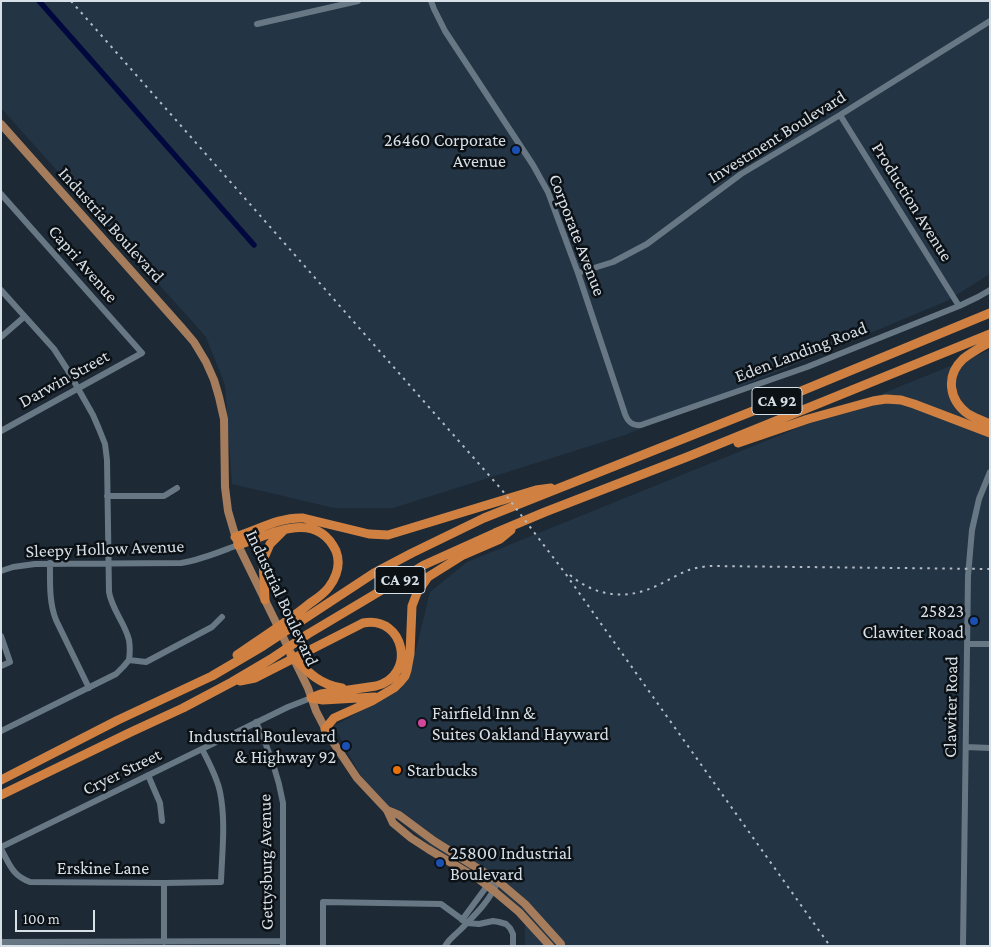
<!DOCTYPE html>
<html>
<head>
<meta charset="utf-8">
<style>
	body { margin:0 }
	#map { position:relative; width:991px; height:947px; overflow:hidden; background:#1d2935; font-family:"Crimson Pro",serif }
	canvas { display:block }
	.frame { position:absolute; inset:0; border:2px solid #d7dfe7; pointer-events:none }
	.scale { position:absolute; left:15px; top:910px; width:80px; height:22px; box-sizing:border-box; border:2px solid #d7dfe7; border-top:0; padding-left:6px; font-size:15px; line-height:18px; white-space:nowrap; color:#d7dfe7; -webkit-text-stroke:4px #0c1116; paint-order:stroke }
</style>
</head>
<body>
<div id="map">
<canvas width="991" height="947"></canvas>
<div class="frame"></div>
<div class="scale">100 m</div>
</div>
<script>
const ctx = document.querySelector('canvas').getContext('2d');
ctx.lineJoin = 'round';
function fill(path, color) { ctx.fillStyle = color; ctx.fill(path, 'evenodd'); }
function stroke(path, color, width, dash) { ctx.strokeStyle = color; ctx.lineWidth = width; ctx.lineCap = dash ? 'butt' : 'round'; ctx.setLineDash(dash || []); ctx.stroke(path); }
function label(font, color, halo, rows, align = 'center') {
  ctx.font = font + ' "Crimson Pro",serif'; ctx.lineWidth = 5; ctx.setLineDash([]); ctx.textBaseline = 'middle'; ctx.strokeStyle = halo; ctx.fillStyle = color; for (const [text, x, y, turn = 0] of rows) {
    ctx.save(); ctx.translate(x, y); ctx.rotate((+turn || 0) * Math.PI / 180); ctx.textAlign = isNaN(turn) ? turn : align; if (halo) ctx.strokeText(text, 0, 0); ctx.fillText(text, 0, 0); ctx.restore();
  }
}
const built = new Path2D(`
	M1 1H990V274L947 301 625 435 393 508H334L232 484 225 385 206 337 1 108Z
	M990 350V946H525V918L474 881 374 801 334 726 396 691 412 666 430 592 467 562Z`);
const canal = new Path2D(`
	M39 1 254 245`);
const minor = new Path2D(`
	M431 1 434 9 445 31 533 165 548 192 578 273 625 414C628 422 632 426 641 425L807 367 959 306 978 297 990 290
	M257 24 358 1
	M840 115 959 306
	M1 194 142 353 1 431
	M578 273 613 262 647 244 741 174 840 115 990 21
	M1 290 54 349 67 369 93 415 99 429 105 444 107 460 109 592C112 610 125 623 129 640 130 646 130 653 129 660
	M1 337 24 317
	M107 496H164L177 488
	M50 563C50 583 49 602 56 620L89 688
	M1 571 13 567 35 564 181 563C201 560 219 552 238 545
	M1 636 10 662 1 666
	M967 644H990
	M129 660 146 662 212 627 222 617
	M256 722C269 749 278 774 283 803V946
	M1 731 116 674 123 667 129 660
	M966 747 990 748
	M148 775 160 803 162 821
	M1 847 288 707 311 698
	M1 849C10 865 12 875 30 882L164 883 221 882C222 852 226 821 220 792 217 777 209 763 202 749
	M164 883V942
	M462 920 487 886 498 881
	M1 942 283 941
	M323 946V902L441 904 467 923 479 924 493 921 499 922 506 924 510 928 513 934V946
	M445 946C450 938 453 937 459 931 474 916 490 901 498 881
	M963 946 968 576 972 530 979 499 990 472`);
const major = new Path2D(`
	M1 124 182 328 194 342 206 362 214 380 219 397 224 419 225 487 228 511 238 545 308 688 316 711 329 736 357 778 387 810 393 823 411 838 428 849 480 880 494 891 519 912 550 946
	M387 810 399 815 434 841 498 881 525 904 561 944V946`);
const highway = new Path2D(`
	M990 342C981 347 970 353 963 359 945 376 949 400 968 414 975 418 983 421 990 424
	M738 443 808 419 873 401 886 399 901 400 914 404 990 433
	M235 537C258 530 279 517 303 518L369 534 388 535 536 490 551 488
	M265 600 263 560 270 544 284 530
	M237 655C261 638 286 623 309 604 316 599 324 594 329 587 337 576 341 564 336 551 316 508 270 535 238 545
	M291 655C306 670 319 685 342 688
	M240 681 255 678 363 623C405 615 417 676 376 686L321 694 311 698
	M311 698 323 700 375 697
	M325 729 334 718 372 701 394 688 400 682 405 676 407 670 410 654 412 606 417 593 428 577 463 555 500 539 511 530
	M1 780 118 720 212 676 263 646 374 573 412 553 484 518 753 411 990 313
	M1 795 131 732 183 708 232 682 271 659 308 634 424 565 495 533 545 512 687 457 990 334`);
const rail = new Path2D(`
	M71 1 502 490 565 573 830 946
	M570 575C591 593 619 600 646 590 659 586 671 578 684 572 692 568 701 567 710 566L990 569`);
const markers = [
	[516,150,5,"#1a4fb4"],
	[974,621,5,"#1a4fb4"],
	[422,723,5,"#d1479c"],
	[346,746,5,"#1a4fb4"],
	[397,770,5,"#e8710a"],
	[440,863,5,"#1a4fb4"]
];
const shields = [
	[777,401,50],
	[400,580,50]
];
const shieldNames = [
	["CA 92",777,401],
	["CA 92",400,580]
];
const streetNames = [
	["Investment Boulevard",777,137,-32],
	["Production Avenue",912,202,58],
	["Industrial Boulevard",111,225,48],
	["Corporate Avenue",577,235,69],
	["Capri Avenue",83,264,49],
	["Eden Landing Road",801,352,-21],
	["Darwin Street",64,379,-29],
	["Sleepy Hollow Avenue",105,549,-2],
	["Industrial Boulevard",282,598,65],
	["Clawiter Road",951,707,-89],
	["Cryer Street",122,772,-26],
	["Gettysburg Avenue",266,862,-91],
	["Erskine Lane",103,868]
];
const poiNames = [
	["26460 Corporate",506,140],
	["Avenue",506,161],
	["25823",964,611],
	["Clawiter Road",964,632],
	["Fairfield Inn &",432,713,"left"],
	["Suites Oakland Hayward",432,734,"left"],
	["Industrial Boulevard",336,736],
	["& Highway 92",336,757],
	["Starbucks",407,770,"left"],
	["25800 Industrial",450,853,"left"],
	["Boulevard",450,874,"left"]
];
fill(built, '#233444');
stroke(canal, '#01083d', 5.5);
stroke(minor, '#687784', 6);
stroke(major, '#a67d5c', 8);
stroke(highway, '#d08141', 9);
stroke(rail, '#b4bdc6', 2, [2.5, 5]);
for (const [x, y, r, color] of markers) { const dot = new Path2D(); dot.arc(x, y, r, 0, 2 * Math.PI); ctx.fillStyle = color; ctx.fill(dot); stroke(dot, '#0c1116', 2); }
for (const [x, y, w] of shields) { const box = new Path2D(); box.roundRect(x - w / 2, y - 13.5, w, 27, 4); ctx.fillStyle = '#0c1116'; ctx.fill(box); stroke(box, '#d7dfe7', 1); }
label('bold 16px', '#d7dfe7', null, shieldNames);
label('18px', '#d7dfe7', '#0c1116', streetNames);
label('18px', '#d7dfe7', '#0c1116', poiNames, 'right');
</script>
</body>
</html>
